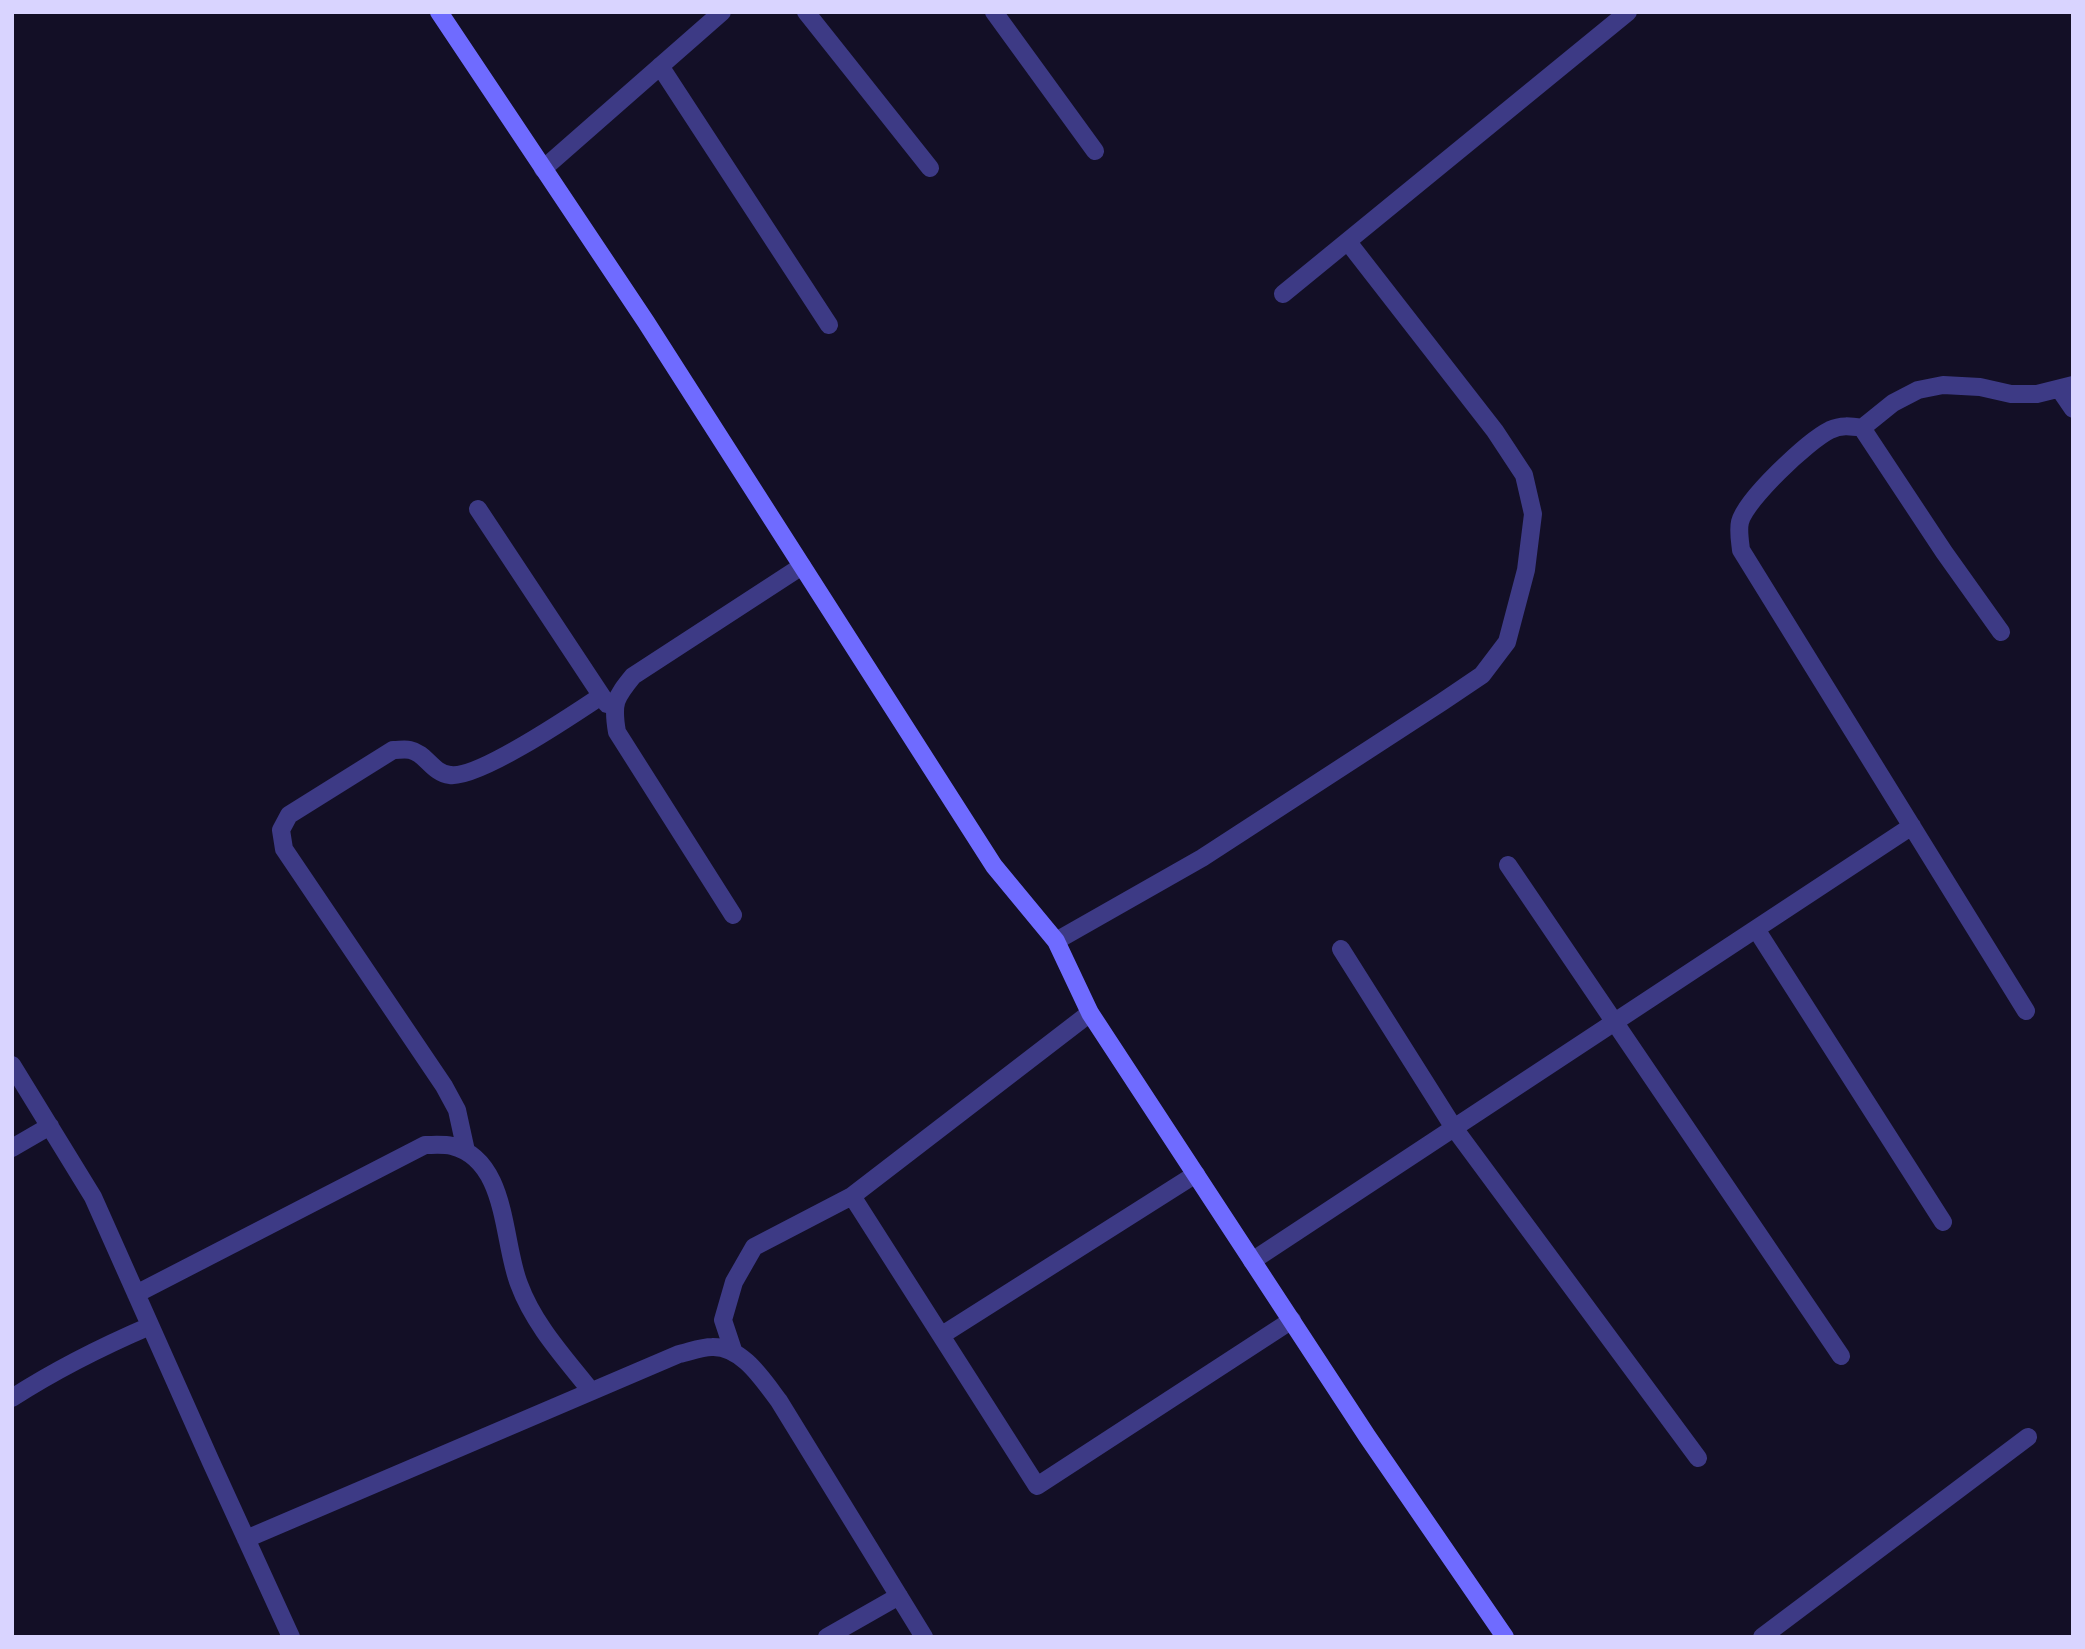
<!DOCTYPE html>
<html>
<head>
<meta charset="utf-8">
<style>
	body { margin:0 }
	#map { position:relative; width:2085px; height:1649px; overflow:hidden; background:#130f26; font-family:Barlow,sans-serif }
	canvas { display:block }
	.frame { position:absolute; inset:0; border:14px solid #d9d4ff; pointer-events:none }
</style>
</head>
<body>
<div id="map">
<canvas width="2085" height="1649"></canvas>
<div class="frame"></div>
</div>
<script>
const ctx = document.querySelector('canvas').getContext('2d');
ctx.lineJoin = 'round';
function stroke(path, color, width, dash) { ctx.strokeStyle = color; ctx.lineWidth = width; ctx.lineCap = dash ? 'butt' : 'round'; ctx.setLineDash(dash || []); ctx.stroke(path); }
const street = new Path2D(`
	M806 12 930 168
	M994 12 1095 151
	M660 66 829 325
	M543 169 722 12
	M1283 294 1628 12
	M2060 390 2073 409
	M1862 428 1944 552 2001 632
	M478 509 607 704
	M1508 865 1841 1356
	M733 915 617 732C612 703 615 698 633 676L802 566
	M1756 929 1943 1222
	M1056 941 1202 858 1442 702 1482 675 1507 642 1526 570 1533 514 1524 475 1495 431 1348 242
	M1341 949 1454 1128 1698 1458
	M2026 1011 1741 550C1740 541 1738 530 1740 522 1746 499 1808 441 1830 430 1841 425 1850 426 1862 428L1893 403 1918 390 1943 385 1980 387 2011 394H2037L2073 385
	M12 1065 93 1197 211 1462 291 1637
	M12 1148 50 1126
	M466 1151 457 1110 444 1086 284 849 281 830 289 815 393 750C399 750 405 749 410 750 426 753 432 773 450 775 478 779 574 714 601 696
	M852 1196 1037 1486 1292 1320
	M1252 1261 1912 826
	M136 1294 425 1145C433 1145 444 1144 452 1146 508 1160 502 1241 519 1284 534 1325 565 1358 591 1391
	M942 1335 1196 1174
	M734 1353 723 1320 734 1282 754 1247 852 1196 1090 1013
	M12 1398C57 1369 101 1347 150 1326
	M246 1539 679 1354C689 1352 701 1347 712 1347 742 1346 763 1380 779 1401L924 1637
	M827 1637 899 1596
	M1762 1637 2028 1437`);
const secondary = new Path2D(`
	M439 12 646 322 994 866 1056 941 1090 1013 1367 1436 1505 1637`);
stroke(street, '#3d3a85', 18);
stroke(secondary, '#6f6bff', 18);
</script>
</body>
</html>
